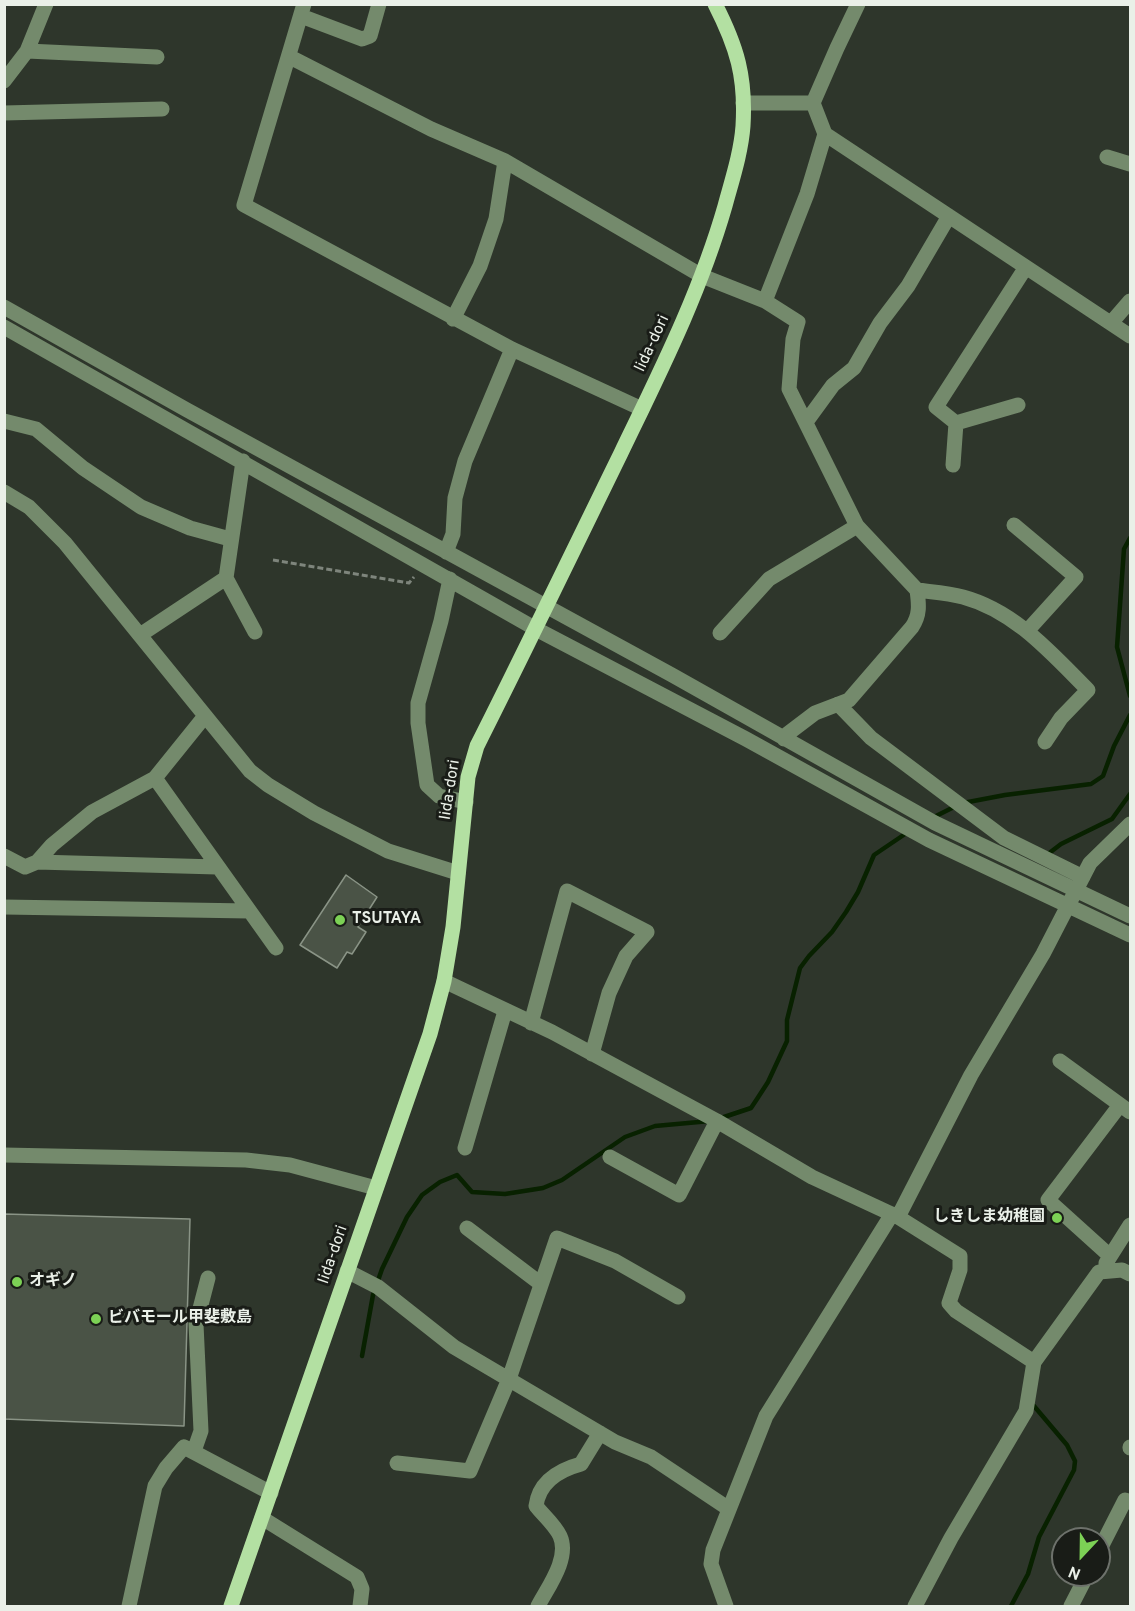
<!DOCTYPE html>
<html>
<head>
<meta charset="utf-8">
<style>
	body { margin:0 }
	#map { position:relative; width:1135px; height:1611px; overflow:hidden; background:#2e362b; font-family:Overpass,sans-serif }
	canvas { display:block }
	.frame { position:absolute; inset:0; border:6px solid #eaf0e8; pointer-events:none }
	.north { position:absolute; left:1051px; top:1527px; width:60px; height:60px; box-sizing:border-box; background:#191c17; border:2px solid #6d716b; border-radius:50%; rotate:202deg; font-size:16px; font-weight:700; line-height:24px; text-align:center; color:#eaf0e8 }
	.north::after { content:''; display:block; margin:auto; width:21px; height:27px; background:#7cd155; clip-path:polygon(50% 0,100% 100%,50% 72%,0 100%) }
</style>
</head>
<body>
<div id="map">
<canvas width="1135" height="1611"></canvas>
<div class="frame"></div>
<div class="north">N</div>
</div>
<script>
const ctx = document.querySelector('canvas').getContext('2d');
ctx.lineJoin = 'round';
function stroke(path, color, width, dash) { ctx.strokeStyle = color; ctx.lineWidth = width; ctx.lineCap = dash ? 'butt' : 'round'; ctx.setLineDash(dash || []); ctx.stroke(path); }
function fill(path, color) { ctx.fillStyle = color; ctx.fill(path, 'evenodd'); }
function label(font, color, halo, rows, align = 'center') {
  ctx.font = font + ' Overpass,"Noto Sans JP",sans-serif'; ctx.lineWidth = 6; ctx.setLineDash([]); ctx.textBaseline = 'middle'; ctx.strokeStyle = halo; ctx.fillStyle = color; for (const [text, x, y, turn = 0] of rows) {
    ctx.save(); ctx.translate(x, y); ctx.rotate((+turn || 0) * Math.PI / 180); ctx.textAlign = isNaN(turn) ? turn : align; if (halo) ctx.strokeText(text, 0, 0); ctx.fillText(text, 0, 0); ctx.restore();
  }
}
const stream = new Path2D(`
	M1130 538 1124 549 1117 647 1130 696
	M963 803 1005 795 1091 784 1103 776 1114 746 1130 715
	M934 817 956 806
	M1048 854 1061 844 1112 819 1130 794
	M721 1118 751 1108 757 1099 768 1082 787 1041V1020L800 968 809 956 832 932 846 912 858 892 874 855 908 832
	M362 1356 373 1295 382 1269 407 1217 422 1195 440 1182 457 1175 472 1192 505 1194 543 1188 562 1180 625 1137 655 1126 710 1121
	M1011 1606 1028 1574 1039 1537 1074 1470 1075 1461 1067 1445 1034 1406`);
const building = new Path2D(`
	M346 875 377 897 358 927 366 932 352 954 347 952 337 968 300 945Z
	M4 1214 190 1219 184 1426 4 1419Z`);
const path = new Path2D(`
	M273 560 409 583 414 577`);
const minor = new Path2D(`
	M304 4 244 205 512 349 642 409
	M858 4 837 48 813 103 825 134 1130 336
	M301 16 362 39 370 36 379 4
	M27 51 157 57
	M290 57 431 129 505 161 702 276 765 301
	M4 81 27 51 46 4
	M743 103H813
	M4 113 162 109
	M1107 157 1130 164
	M4 307 187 410 672 675 935 823 1130 916
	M453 319 480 266 496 219 505 161
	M1111 323 1130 301
	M4 327 536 629 746 739 929 840 1130 935
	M4 421 36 429 83 468 141 507 190 528 230 539
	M806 422 833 385 854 368 880 323 908 286 949 216
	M956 423 1018 405
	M953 465 956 423 936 407 1026 267
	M4 492 29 507 65 543 250 771 268 785 314 813 388 851 458 873
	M1014 525 1076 577 1028 630
	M446 552 453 534 455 498 465 461 512 349
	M226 578 255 632
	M450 579 441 621 418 703V723L427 785 439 796 466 802
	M917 590C932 592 948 593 963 597 1015 611 1051 653 1088 690L1061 718 1045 742
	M720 633 769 579 857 526
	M140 635 226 578 243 461
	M838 704 871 738 1004 838 1083 877
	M784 739 786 735 815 713 849 700 912 627C920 615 919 605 917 590L857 526 789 389 793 339 798 322 765 301 807 194 825 134
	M155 778 276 948
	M4 856 25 867 37 862 52 845 92 812 155 778 205 716
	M37 862 217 867
	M4 907 249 911
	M444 981 552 1032 717 1121 812 1177 898 1217 960 1256V1270L949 1303 956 1311 1034 1362
	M531 1023 567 891 647 932 626 956 609 993 592 1054
	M1060 1061 1130 1112
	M465 1148 505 1011
	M4 1155 246 1160 290 1165 376 1188
	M610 1157 679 1195 717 1121
	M898 1217 971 1075 1043 954 1090 863 1130 824
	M467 1228 541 1284
	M1110 1256 1048 1200 1120 1105
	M1106 1263 1130 1225
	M347 1271 378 1287 454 1347 615 1442 651 1457 729 1509
	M1130 1447V1448
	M194 1451 201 1431 196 1324 208 1278
	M397 1463 470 1471 509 1379 557 1238 615 1261 678 1297
	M262 1518 357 1577 362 1589 360 1606
	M1099 1551 1125 1500 1130 1502
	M129 1606 155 1486 166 1468 184 1447 271 1493
	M538 1606C548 1587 570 1558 560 1536 555 1525 543 1515 536 1506 539 1482 559 1470 581 1464L600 1433
	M726 1606 711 1564 713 1550 766 1416 892 1214
	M915 1606 951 1538 1026 1411 1034 1362 1099 1272 1122 1270 1130 1274
	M1071 1606 1087 1575`);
const major = new Path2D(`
	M231 1606 430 1034 444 981 453 927 468 777 477 746C526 649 573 551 621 453 660 372 700 293 725 206 732 180 741 153 743 126 746 77 737 47 715 4`);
const markers = [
	[340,920,6,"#7cd155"],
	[1057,1218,6,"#7cd155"],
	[17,1282,6,"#7cd155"],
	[96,1319,6,"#7cd155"]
];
const streetNames = [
	["Iida-dori",653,344,-65],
	["Iida-dori",451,790,-81],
	["Iida-dori",334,1255,-71]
];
const poiNames = [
	["TSUTAYA",352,920],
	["しきしま幼稚園",1045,1218,"right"],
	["オギノ",29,1282],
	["ビバモール甲斐敷島",108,1319]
];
stroke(stream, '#082100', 4.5);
fill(building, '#4a5346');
stroke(building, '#8a9486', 1.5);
stroke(path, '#7e857c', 3, [6, 3]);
stroke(minor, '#748a6c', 15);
stroke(major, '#b3e0a2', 15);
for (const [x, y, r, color] of markers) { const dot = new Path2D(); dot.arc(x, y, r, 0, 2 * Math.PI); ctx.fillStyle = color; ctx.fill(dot); stroke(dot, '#191c17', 2); }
label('16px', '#eaf0e8', '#191c17', streetNames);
label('bold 16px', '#eaf0e8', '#191c17', poiNames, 'left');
</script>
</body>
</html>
